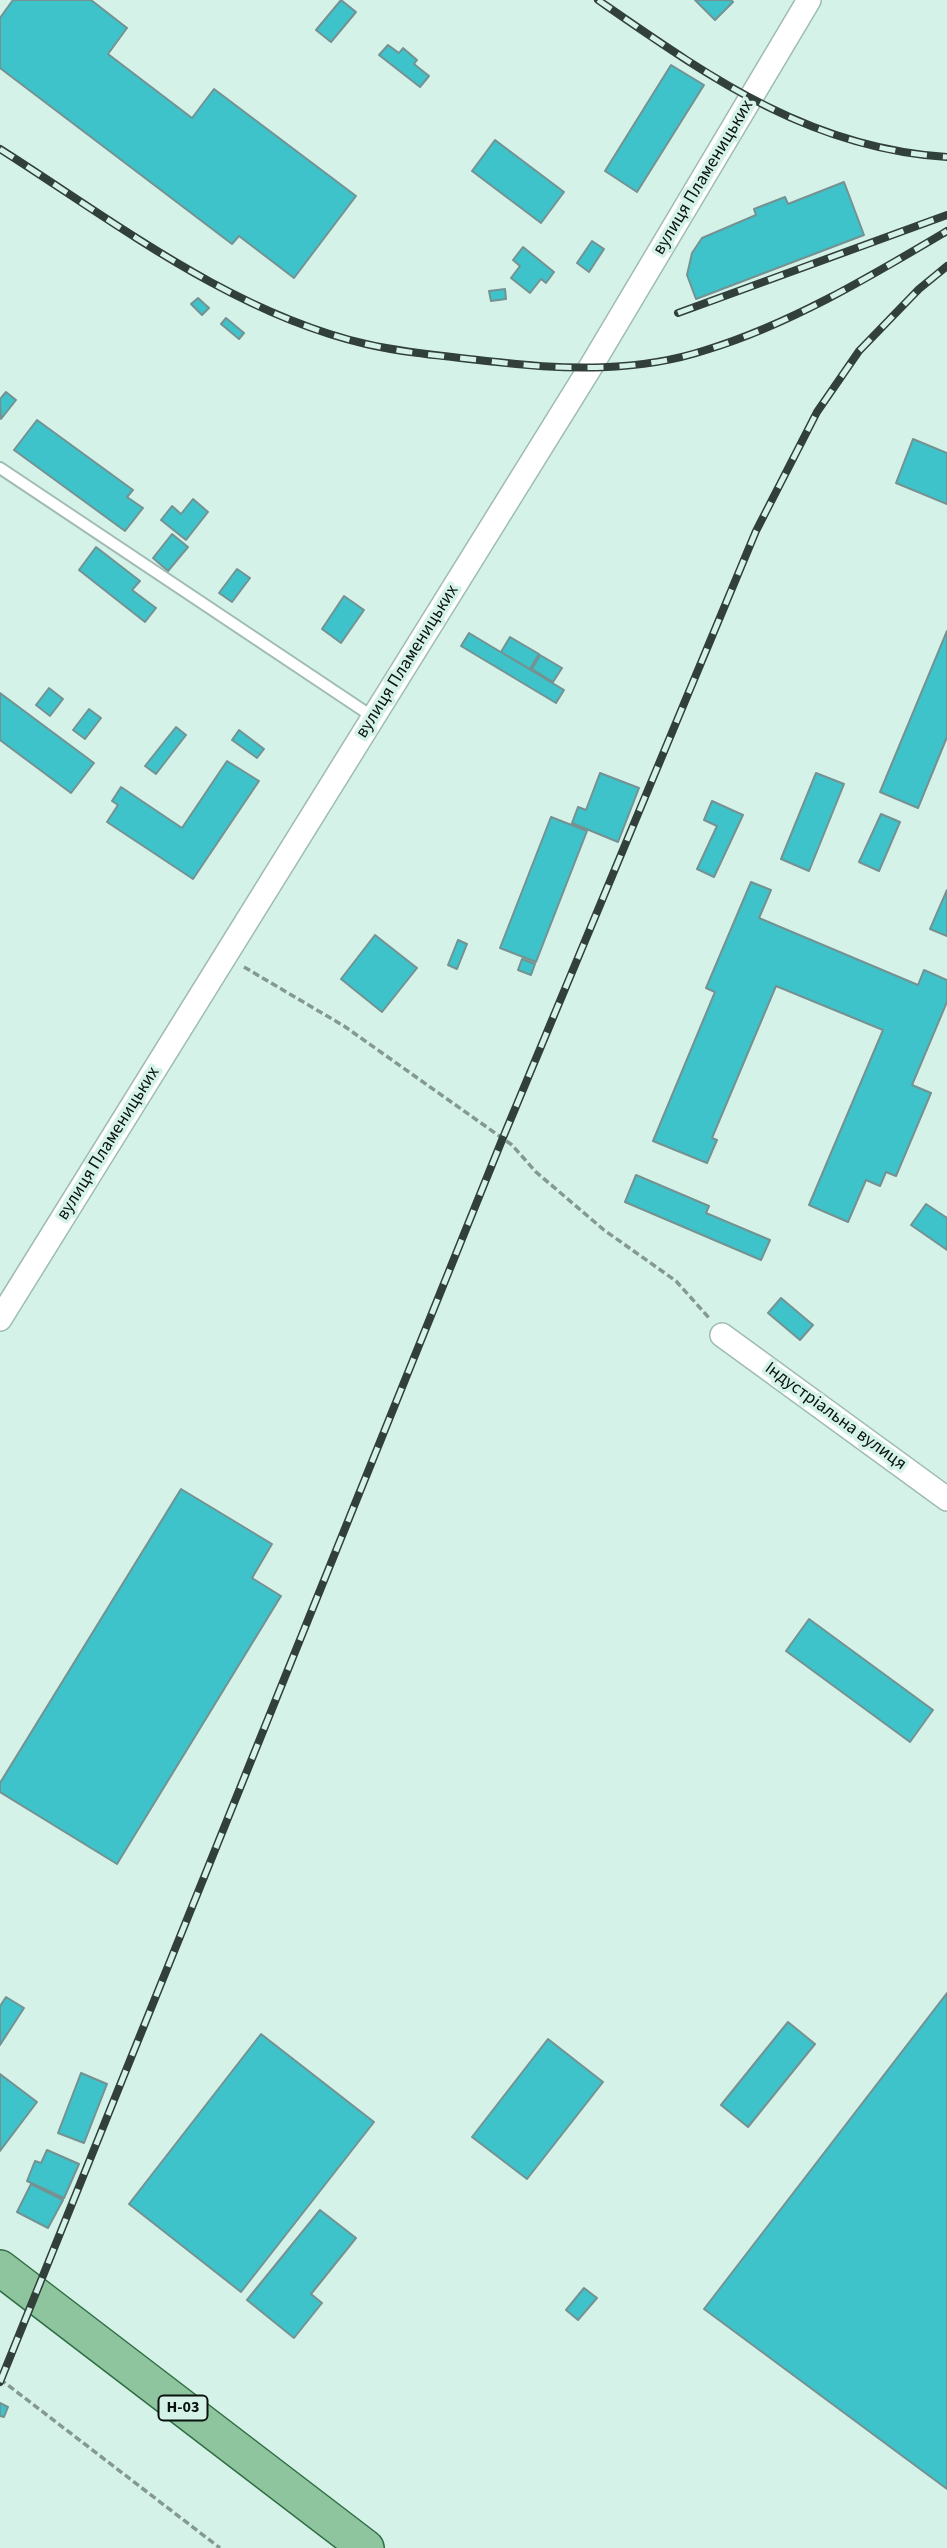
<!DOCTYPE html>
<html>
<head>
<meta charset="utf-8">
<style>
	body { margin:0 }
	canvas { display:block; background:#d5f2e9 }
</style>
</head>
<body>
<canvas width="947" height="2548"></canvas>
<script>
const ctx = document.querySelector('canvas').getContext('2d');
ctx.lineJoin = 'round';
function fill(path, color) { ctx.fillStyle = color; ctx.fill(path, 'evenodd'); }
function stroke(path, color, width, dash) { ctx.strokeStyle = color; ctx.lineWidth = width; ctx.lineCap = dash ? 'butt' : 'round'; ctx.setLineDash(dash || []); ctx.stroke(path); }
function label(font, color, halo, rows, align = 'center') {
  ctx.font = font + ' "Source Sans 3",sans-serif'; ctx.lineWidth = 7; ctx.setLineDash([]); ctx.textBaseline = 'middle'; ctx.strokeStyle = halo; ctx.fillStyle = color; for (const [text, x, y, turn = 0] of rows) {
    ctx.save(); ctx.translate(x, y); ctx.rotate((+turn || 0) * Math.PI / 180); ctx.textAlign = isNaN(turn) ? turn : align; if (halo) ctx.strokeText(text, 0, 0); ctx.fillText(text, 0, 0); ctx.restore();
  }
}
const building = new Path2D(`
	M13 0H91L127 28 108 54 192 118 214 89 356 196 294 278 239 236 232 244 0 68V18Z
	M341 0 356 12 331 42 316 30Z
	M695 0H731L733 2 715 20Z
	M388 45 399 53 403 48 417 60 414 64 429 76 420 87 379 55Z
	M671 65 704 85 637 192 605 171Z
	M495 140 564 192 541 223 472 171Z
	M844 182 864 235 696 299 687 275 692 253 702 238 756 215 754 209 785 197 788 204Z
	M592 241 604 249 589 272 577 263Z
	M523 247 554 272 546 283 541 279 530 293 511 278 520 266 513 260Z
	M505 289 506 299 491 301 489 291Z
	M198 298 209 308 202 315 191 304Z
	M226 318 244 333 239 339 221 324Z
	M6 392 16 400 1 419 0 399Z
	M37 420 133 490 127 497 143 508 125 531 14 450Z
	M913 439 947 453V504L896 483Z
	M193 499 208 512 186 540 161 520 172 506 181 514Z
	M172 534 188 547 168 571 153 558Z
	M96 547 140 581 132 590 156 608 145 622 79 570Z
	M237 569 250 578 232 602 219 593Z
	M344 596 364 610 341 643 322 629Z
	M947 631V737L918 808 880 792Z
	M469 633 564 690 556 703 461 646Z
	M510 637 539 654 530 669 501 652Z
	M540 655 562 668 553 682 532 669Z
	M49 688 63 699 50 716 36 705Z
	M0 693 94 763 71 793 0 740Z
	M89 709 101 718 85 739 73 730Z
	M176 727 186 735 156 774 145 766Z
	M239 730 264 749 257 758 232 740Z
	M227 761 259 781 193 879 107 822 118 805 112 801 121 787 182 828Z
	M600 773 639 788 618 842 572 823 578 807 586 810Z
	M816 773 844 784 809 871 781 859Z
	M712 801 743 815 714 877 697 869 717 826 704 820Z
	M881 814 900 822 879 871 859 862Z
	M551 817 587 831 536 962 500 948Z
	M751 882 771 890 759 918 918 985 924 970 947 980V1002L912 1085 931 1093 896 1176 886 1172 880 1186 866 1180 848 1222 809 1205 883 1030 776 986 712 1138 717 1140 707 1163 653 1141 715 992 706 988Z
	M947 890V936L930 929Z
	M375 935 417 968 382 1012 341 979Z
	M458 940 467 944 457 969 448 965Z
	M522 959 535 964 531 975 518 970Z
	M636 1175 709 1206 706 1213 770 1240 761 1260 625 1202Z
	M926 1204 947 1218V1250L911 1225Z
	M781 1298 813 1325 800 1340 768 1313Z
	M181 1489 272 1544 252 1578 281 1596 117 1864 0 1792V1783Z
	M809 1619 933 1710 910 1742 786 1651Z
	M947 1993V2489L704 2309Z
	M6 1997 24 2008 0 2045V2006Z
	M788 2022 815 2044 748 2127 721 2105Z
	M261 2034 374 2122 241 2292 129 2204Z
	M548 2039 603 2082 527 2179 472 2137Z
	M81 2073 107 2084 84 2143 58 2133Z
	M0 2074 37 2102 0 2151Z
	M47 2150 79 2164 64 2198 27 2181 35 2161 41 2163Z
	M31 2184 63 2200 48 2228 17 2212Z
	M320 2210 356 2238 311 2294 322 2303 294 2338 247 2300Z
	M584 2288 597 2298 578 2320 566 2310Z
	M0 2403 8 2407 4 2417 0 2416Z`);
const path = new Path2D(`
	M244 967 344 1026 512 1145 536 1172 604 1230 676 1281 710 1319
	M0 2379 220 2548`);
const service = new Path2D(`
	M0 468 373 717`);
const minor = new Path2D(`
	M0 1319 590 368 809 0
	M722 1335 947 1499`);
const primary = new Path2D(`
	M0 2268 366 2548`);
const rail = new Path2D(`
	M598 0C708 76 808 148 947 157
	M0 149C115 222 232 313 366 344 409 354 454 357 497 362 566 370 639 372 706 350 791 324 871 276 947 231
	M678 313 947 215
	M0 2382 502 1140 756 531 817 412 859 351 919 289 947 266`);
const shields = [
	[183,2408,49]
];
const shieldNames = [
	["Н-03",183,2408]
];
const streetNames = [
	["вулиця Пламеницьких",704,178,-59],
	["вулиця Пламеницьких",408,662,-58],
	["вулиця Пламеницьких",109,1144,-58],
	["Індустріальна вулиця",835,1417,36]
];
fill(building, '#3dc3c9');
stroke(building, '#759293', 2);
stroke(service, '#9fbbb3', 14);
stroke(minor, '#9fbbb3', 26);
stroke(primary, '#2f6d43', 38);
stroke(path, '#849993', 3.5, [7, 3.5]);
stroke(service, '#fff', 10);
stroke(minor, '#fff', 23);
stroke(primary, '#8ec59f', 35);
stroke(rail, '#32403c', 8);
stroke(rail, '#d5f2e9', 5, [16]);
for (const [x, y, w] of shields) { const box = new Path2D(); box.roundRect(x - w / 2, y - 12.5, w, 25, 5); ctx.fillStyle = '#d5f2e9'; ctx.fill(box); stroke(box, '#091310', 2); }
label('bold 16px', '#091310', null, shieldNames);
label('18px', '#091310', '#d5f2e9', streetNames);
</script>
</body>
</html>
